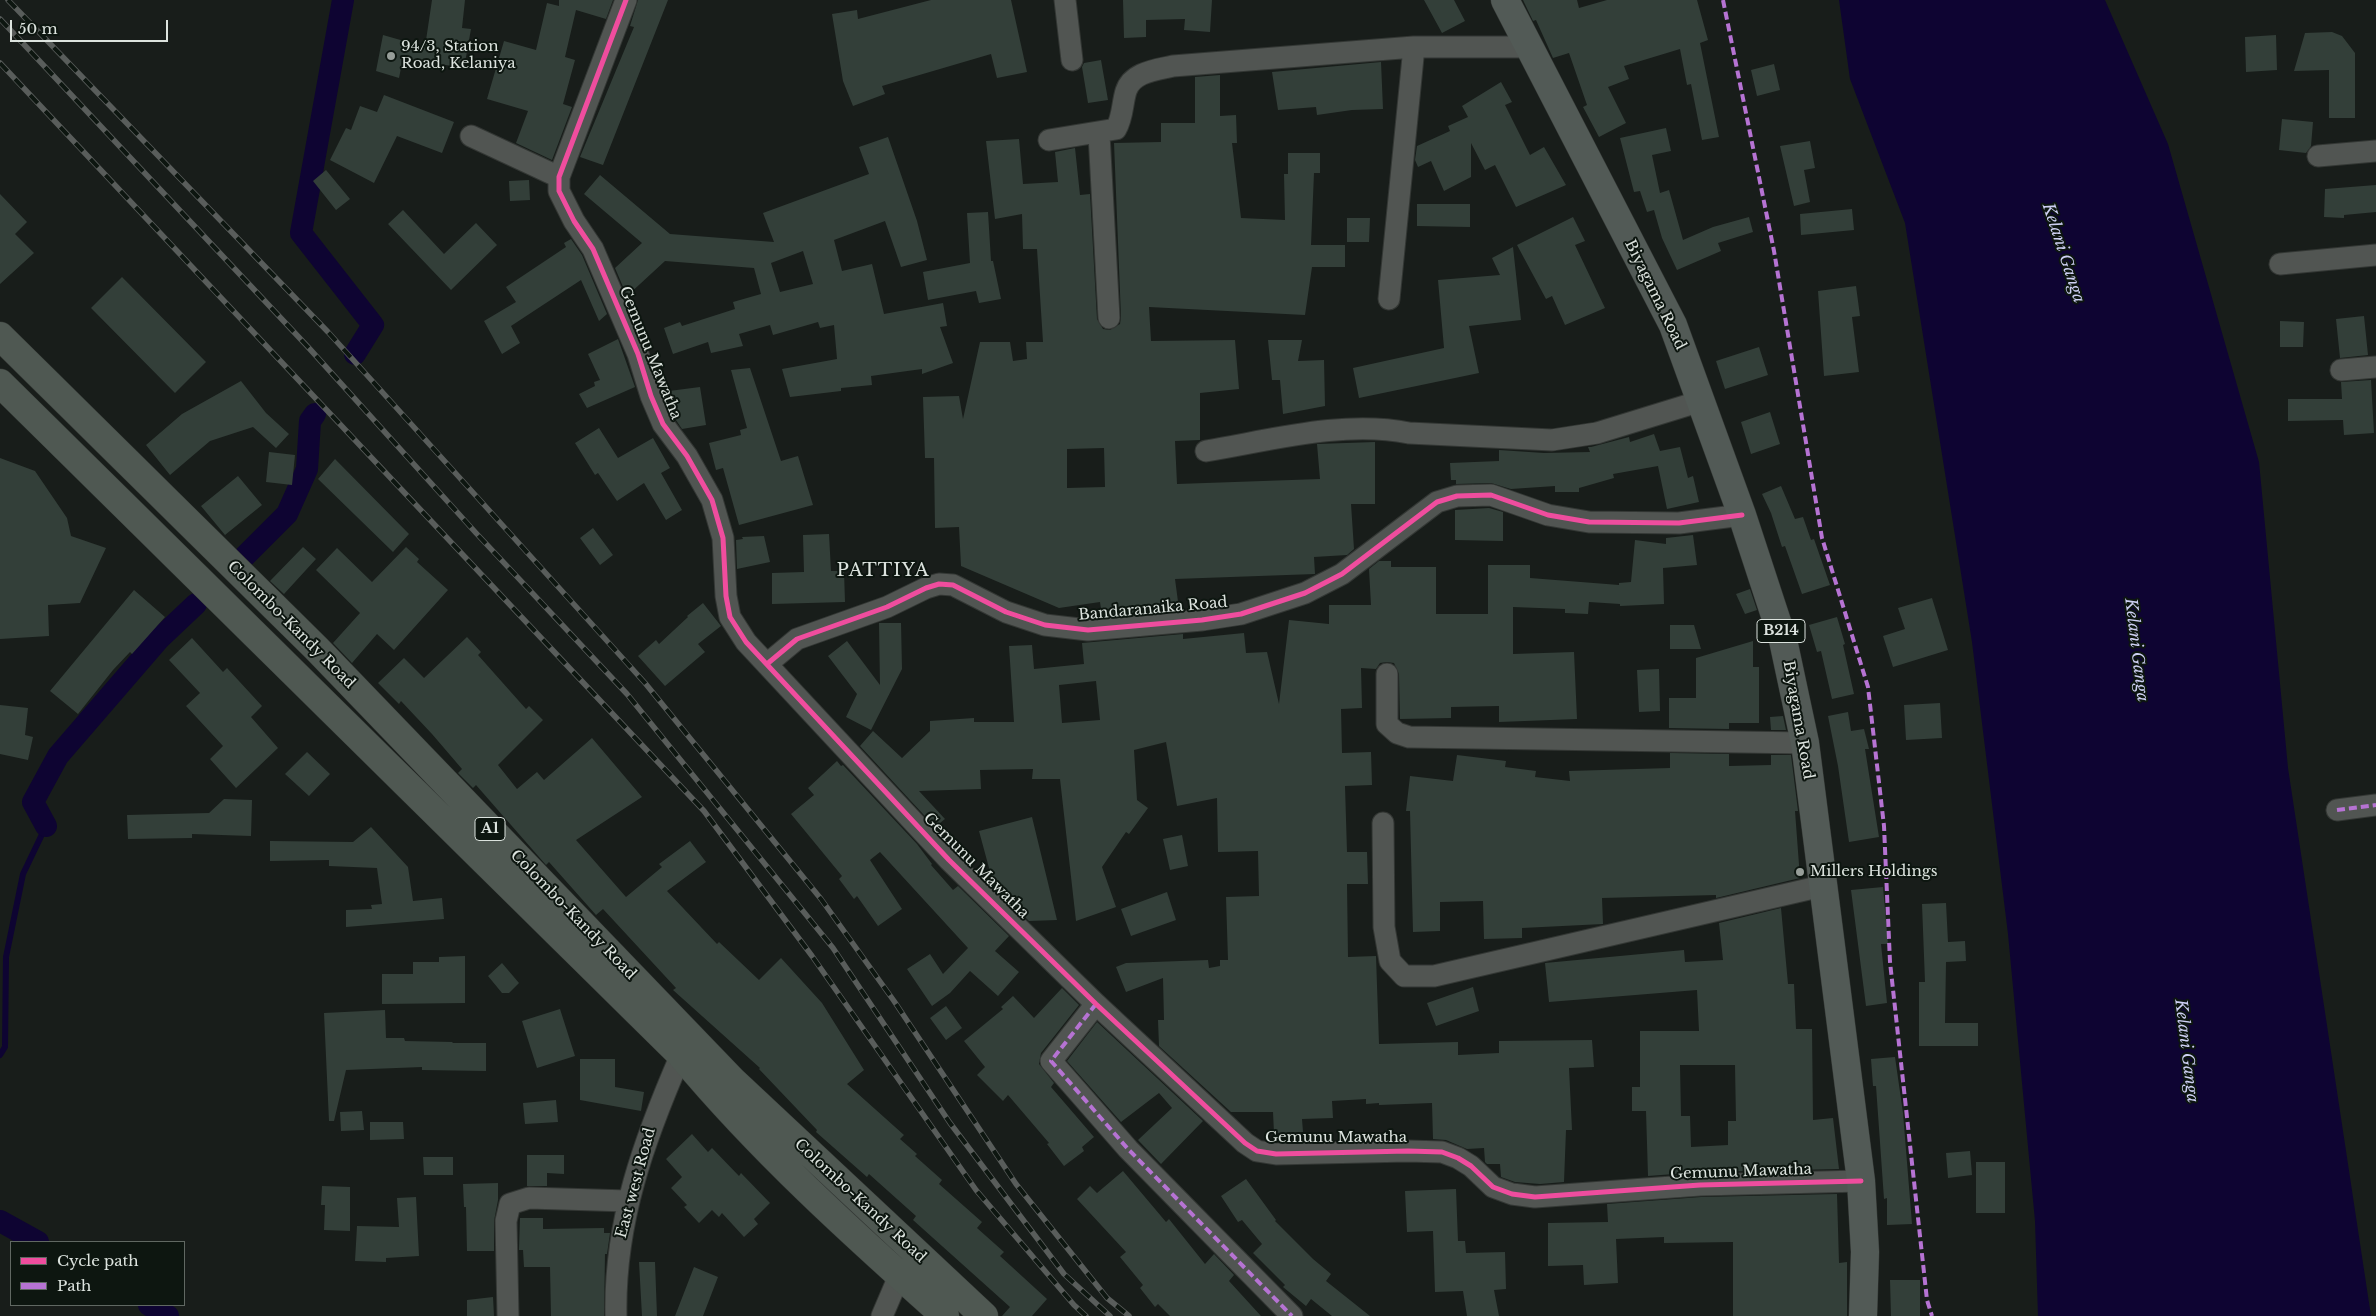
<!DOCTYPE html>
<html>
<head>
<meta charset="utf-8">
<style>
	body { margin:0 }
	#map { position:relative; width:2376px; height:1316px; overflow:hidden; background:#181d1a; font-family:"Libre Baskerville",serif }
	canvas { display:block }
	.legend { position:absolute; left:10px; top:1241px; width:175px; height:65px; box-sizing:border-box; background:#0d1610; border:1px solid #606862; margin:0; padding:6px 9px; list-style:none; font-size:15px; color:#dce3de }
	.legend li { display:flex; align-items:center; gap:10px; height:25px }
	.legend b { width:25px; border:1px solid #606862 }
	.scale { position:absolute; left:10px; top:20px; width:158px; height:22px; box-sizing:border-box; border:2px solid #dce3de; border-top:0; padding-left:6px; font-size:15px; line-height:18px; white-space:nowrap; color:#dce3de; -webkit-text-stroke:4px #0d1610; paint-order:stroke }
</style>
</head>
<body>
<div id="map">
<canvas width="2376" height="1316"></canvas>
<ul class="legend">
<li><b style="height:6px;background:#ef4d9e"></b>Cycle path</li>
<li><b style="height:6px;background:#b673d3"></b>Path</li>
</ul>
<div class="scale">50 m</div>
</div>
<script>
const ctx = document.querySelector('canvas').getContext('2d');
ctx.lineJoin = 'round';
function fill(path, color) { ctx.fillStyle = color; ctx.fill(path, 'evenodd'); }
function stroke(path, color, width, dash) { ctx.strokeStyle = color; ctx.lineWidth = width; ctx.lineCap = dash ? 'butt' : 'round'; ctx.setLineDash(dash || []); ctx.stroke(path); }
function label(font, color, halo, rows, align = 'center') {
  ctx.font = font + ' "Libre Baskerville",serif'; ctx.lineWidth = 4; ctx.setLineDash([]); ctx.textBaseline = 'middle'; ctx.strokeStyle = halo; ctx.fillStyle = color; for (const [text, x, y, turn = 0] of rows) {
    ctx.save(); ctx.translate(x, y); ctx.rotate((+turn || 0) * Math.PI / 180); ctx.textAlign = isNaN(turn) ? turn : align; if (halo) ctx.strokeText(text, 0, 0); ctx.fillText(text, 0, 0); ctx.restore();
  }
}
const water = new Path2D(`
	M1839 0H2105L2168 144 2259 462 2288 768 2371 1316H2038L2035 1221 2008 934 1972 642 1905 223 1850 79Z`);
const stream = new Path2D(`
	M0 1055 5 1047 6 957 23 874 46 826`);
const canal = new Path2D(`
	M343 0 301 233 373 325 355 354
	M243 558 287 514 307 469 310 421 315 414
	M46 826 33 802 58 756 159 639 196 604
	M0 1221 38 1242
	M149 1305 168 1316`);
const building = new Path2D(`
	M432 0H465L462 28 471 29 464 68 403 58 399 78 376 71 383 35 425 47Z
	M559 0H613L606 19 576 10 565 57 575 60 563 104 572 107 552 160 516 143 528 111 487 99 504 41 536 50 547 3 559 6Z
	M638 0H668L603 165 580 157 634 27 630 26Z
	M931 0H1011L1027 72 997 78 991 54 882 86 885 94 853 106 843 81 832 14 857 10 858 19Z
	M1123 0H1212L1210 32 1184 30 1185 19 1146 20V37L1124 38Z
	M1424 0H1454L1465 21 1442 33Z
	M1523 0H1577L1579 8 1607 0H1697L1708 40 1700 43 1719 137 1702 140 1691 84 1687 85 1680 49 1624 66 1629 79 1608 87 1626 123 1599 137 1583 107 1587 105 1569 53 1553 58 1536 20 1533 21Z
	M2332 32 2342 36 2355 53V118H2329V70L2294 71 2305 33Z
	M2276 35 2277 70 2246 72 2245 37Z
	M1101 60 1108 100 1088 103 1082 67 1084 63Z
	M1381 62 1383 109 1352 110 1317 115 1316 107 1278 110 1272 72Z
	M1774 64 1780 90 1757 96 1751 70Z
	M1220 75V116L1236 115 1237 143H1232L1241 218 1285 220 1284 174H1288V153H1320V173H1314L1311 245H1345V267H1312L1305 315 1149 307 1151 341 1235 340 1239 389 1200 393V440L1175 441 1177 484 1320 479 1317 444 1375 442V504H1351L1354 549 1347 555 1314 557 1315 574 1175 579 1179 609 1102 616 1100 602 1059 608 961 566 959 527 935 528 934 458H925L923 397 959 396 963 419 980 342H1010L1013 361 1027 359 1026 342H1043L1037 249H1023L1022 214 995 219 986 141 1019 139 1023 184 1058 182 1055 152 1075 148 1080 195 1090 194 1097 319 1103 329 1110 330 1120 324 1121 317 1114 143 1161 142V123H1195V77ZM1104 448 1105 487 1067 488V449Z
	M1501 82 1512 102 1505 105 1530 155 1544 147 1566 185 1516 207 1495 165 1485 170 1471 143V177L1444 191 1431 161 1418 167 1415 160 1417 146 1450 131 1448 126 1468 117 1462 106Z
	M384 95 454 122 442 153 397 136 374 183 330 160 346 128 351 130 360 106 377 112Z
	M2282 119 2313 122 2311 146 2306 153 2279 150Z
	M1666 128 1671 151 1652 155 1660 193 1669 190 1683 240 1713 227 1749 217 1753 232 1718 243 1721 251 1677 270 1662 238 1654 210 1647 212 1640 191 1634 192 1620 138Z
	M888 137 917 221 927 260 901 267 885 221 834 240 842 271 872 264 884 314 943 303 947 326 940 327 953 363 922 374V369L871 376 872 385 841 388V391L790 397 782 369 837 359 834 325 820 328 818 322 773 335 770 325 739 334 743 346 711 353 708 342 673 354 664 328 680 322 682 326 735 309 733 302 761 294 754 268 665 261 627 296 615 268 642 243 584 194 600 175 670 234 774 242 763 213 869 174 859 147ZM803 251 813 284 780 292 771 263Z
	M1810 141 1815 168 1804 170 1810 202 1794 206 1780 146Z
	M326 170 350 199 336 210 313 181Z
	M529 180 530 200 510 201 509 181Z
	M2376 185V212L2344 215V218L2324 217 2325 189Z
	M0 194 27 222 15 234 34 253 0 284Z
	M1417 204H1470V227L1417 226Z
	M1852 209 1854 230 1801 235 1800 214Z
	M403 210 444 254 476 223 497 245 451 290 388 224Z
	M988 212 991 261H993L1001 299 979 303 976 291 928 300 923 272 970 263 967 213Z
	M1573 217 1585 241 1575 245 1605 308 1565 325 1552 296 1546 299 1517 245Z
	M1347 218H1370L1369 242H1347Z
	M571 239 582 255 607 314 599 321 581 280 511 326 520 343 502 354 484 321 516 302 506 287 566 247 564 243Z
	M1513 247 1521 320 1469 326 1479 373 1359 398 1353 368 1444 348 1438 280 1500 275 1492 258Z
	M122 277 206 362 175 393 91 308Z
	M1856 286 1860 316 1852 317 1859 372 1824 376 1818 291Z
	M2364 316 2368 355 2340 358 2336 319Z
	M2280 321 2304 322 2303 347H2280Z
	M618 339 635 387 587 408 579 394 595 386 594 382 600 380 588 354Z
	M1268 340H1302L1298 361 1324 360 1325 406 1283 414 1280 380H1272Z
	M1759 347 1768 375 1725 389 1716 361Z
	M750 368 781 461 798 456 813 505 739 525 723 468 716 470 709 443 741 435 740 430 747 428 731 370Z
	M2371 380 2374 433 2344 435 2343 420 2288 421V399H2342L2341 382Z
	M241 381 266 413 289 434 276 448 253 427 210 441 170 475 146 445 182 414Z
	M700 387 706 425 682 429 672 414 669 391Z
	M1770 412 1780 444 1751 454 1741 422Z
	M599 428 618 458 653 438 670 468 661 473 682 510 666 520 644 483 617 501 598 473 595 475 575 443Z
	M1654 434 1660 451 1680 447 1688 478 1693 476 1699 502 1667 509 1658 466 1613 474 1614 478 1579 488V492H1555V486L1511 489 1491 483 1456 484V480H1451L1450 463 1499 461V450L1544 453 1590 452 1588 447H1591L1629 437 1630 442Z
	M269 452 295 455 292 485 266 482Z
	M0 458 35 471 67 518 71 536 106 548 80 603 48 605 49 636 0 639Z
	M335 459 409 534 393 552 318 479Z
	M238 476 262 505 225 535 201 506Z
	M1781 486 1795 519 1803 517 1811 540 1814 539 1830 585 1802 594 1785 546 1782 547 1771 513 1762 494Z
	M1489 508 1503 512V541L1455 540V510Z
	M593 528 613 555 600 565 580 538Z
	M829 534 831 571H844L845 602 772 604V573L804 572 803 535Z
	M1693 535 1697 565 1663 568 1664 604 1620 606V604L1589 602 1588 614 1565 613V609L1513 607V654L1574 652 1577 719 1499 722V706L1451 707V718L1400 719 1399 674 1394 663 1387 662 1380 663 1376 669 1361 668 1362 708 1341 709 1342 753 1371 752 1372 785 1345 786 1347 852H1367L1368 884H1347L1348 957 1376 956 1379 1044 1458 1042V1055L1499 1053V1041L1592 1040 1594 1067 1569 1068 1572 1130H1566L1564 1182 1540 1184 1515 1182 1501 1177 1500 1164H1487L1485 1162 1484 1148 1467 1149 1446 1140 1433 1139 1432 1103 1379 1105V1103L1366 1104V1099L1332 1101 1333 1118 1302 1119 1303 1132 1274 1133 1273 1112H1231L1159 1046 1158 1020H1164L1163 978 1126 992 1116 967 1126 963 1208 960 1209 968 1220 966V960H1228L1226 897 1259 896 1258 851 1218 852 1217 798 1177 806 1166 742 1134 750 1137 800 1148 808 1129 834 1126 832 1102 867 1116 907 1076 921 1060 779H1032L1033 769 980 770 981 789 919 791 945 819 935 827 860 746 873 731 902 758 930 731V721L974 718V722H1014L1009 646 1032 645 1034 669 1084 664 1082 643 1183 634V639L1244 633 1246 653 1267 652 1279 704 1289 620 1329 624V605H1371L1369 569 1379 561H1391V567H1436V614H1488V565H1530V578L1619 585V583L1631 582 1635 540 1666 544V538ZM1096 681 1100 720 1062 723 1059 685Z
	M764 536 770 562 737 569 736 540 743 539 742 537Z
	M303 547 316 559 284 594 270 581Z
	M406 547 419 559 417 562 448 590 394 650 377 634 352 663 333 643 360 613 316 570 337 548 372 582Z
	M1750 589 1757 610 1745 614 1736 594Z
	M134 590 165 617 132 654 130 652 113 670 78 714 50 691Z
	M1932 598 1948 650 1893 667 1883 636 1905 629 1898 608Z
	M703 603 721 626 698 644 705 652 665 686 638 656 656 640 659 644 688 617 687 616Z
	M1837 617 1845 644 1843 645 1854 694 1832 699 1821 651 1817 652 1809 625Z
	M879 623H901L902 669 871 730 846 717 857 694 828 656 847 641 880 685Z
	M1670 625H1694L1701 649H1670Z
	M467 637 481 652 478 655 526 709 529 706 543 720 498 765 517 789 537 772 544 780 592 738 642 797 576 840 626 897 662 867 659 864 690 841 706 862 667 891 717 944 719 942 759 980 781 958 822 1003 864 1070 847 1084 904 1135 900 1139 917 1154 915 1156 942 1180 939 1184 982 1222 977 1228 1004 1252 1000 1256 1047 1299 1032 1316H1002L1010 1307 913 1220 916 1216 869 1174 867 1177 816 1132 817 1130 759 1069 760 1068 673 990 676 988 603 909 596 915 549 862 546 865 476 785 473 788 458 773 462 769 432 734 401 701 399 704 378 683 404 658 424 678Z
	M192 638 223 672 227 668 262 706 251 717 278 748 236 788 210 759 223 746 186 706 200 693 169 660Z
	M1753 641V667H1759V723H1729V729L1669 728V698H1696V658Z
	M1659 669 1660 711 1639 712 1637 670Z
	M1940 703 1942 738 1906 740 1904 705Z
	M0 705 28 708 25 735 33 737 28 760 0 754Z
	M1848 712 1851 731 1864 729 1869 749H1865L1879 837 1849 842 1838 766 1828 716Z
	M1783 716 1786 730H1771L1770 717Z
	M307 752 330 774 309 796 285 774Z
	M1670 753 1729 754V766L1771 765V755H1791L1798 811H1795L1800 878 1716 898V895L1602 898 1603 924 1522 928V938L1484 939 1483 901 1440 902V931L1413 932 1410 811H1406L1410 776 1453 781 1457 755 1506 761 1505 767 1536 771 1535 777 1570 781 1569 771 1670 768Z
	M837 761 841 766 843 765 917 844 932 864 931 865 953 890 958 886 1009 936 995 951 1019 972 998 996 970 971 950 993 932 1006 907 969 930 954 943 974 968 948 880 852 870 860 902 909 878 926 857 896 854 899 839 879 842 876 791 814 814 795 808 788Z
	M224 799 252 800 251 836 192 834V838L128 839 127 815 209 813Z
	M1032 817 1057 920 1029 921 989 882 992 879 979 831Z
	M371 827 408 867 413 901 442 898 444 919 346 927V910L372 909 371 905 382 904 377 868 329 866V860L270 861V841L353 842Z
	M1182 835 1188 866 1170 870 1163 839Z
	M1883 887 1888 944H1881L1887 1003 1866 1006 1851 890Z
	M1167 892 1176 920 1131 936 1121 909Z
	M1946 903 1948 942 1965 941 1966 961 1946 962 1945 1023H1978V1046H1919V982H1925L1922 904Z
	M1781 908 1788 984H1794L1796 1029H1812L1813 1120 1833 1118 1839 1169 1700 1172 1648 1176 1646 1111H1632V1087H1640V1031H1699L1697 990 1549 1002 1545 963 1684 950 1685 962 1723 960 1719 923ZM1680 1065H1735L1736 1121H1728V1145L1691 1147 1690 1116H1681Z
	M465 956V1003L382 1004V974H413V962H439V957Z
	M502 963 519 983 509 993H502L488 976Z
	M1473 987 1479 1011 1436 1026 1427 1003Z
	M1062 988 1079 1005 1041 1053 1039 1064 1054 1083 1051 1087 1094 1137 1082 1147 1084 1151 1064 1166 1047 1144 1049 1143 1008 1095 1003 1101 977 1075 985 1067 964 1041 1003 1009 1001 1007 1013 996 1034 1018Z
	M946 1006 962 1028 946 1040 930 1018Z
	M560 1009 575 1056 537 1068 522 1021Z
	M385 1010 386 1038H404L405 1041 453 1042 452 1043H486V1071L422 1070V1067L346 1070 334 1121H329L324 1013Z
	M1097 1022 1203 1121 1161 1164 1138 1140 1172 1108 1159 1093 1121 1122 1067 1061Z
	M1895 1057 1903 1113 1912 1224 1887 1225V1198L1884 1199 1876 1086H1873L1871 1059Z
	M580 1059H615V1087L644 1092 641 1111 580 1100Z
	M556 1100 558 1122 525 1124 523 1103Z
	M362 1111 364 1130 341 1131 340 1112Z
	M370 1122H403L404 1139 370 1140Z
	M692 1134 708 1152 712 1148 739 1176 741 1173 770 1203 754 1219 758 1224 744 1237 722 1213 719 1217 712 1210 699 1223 684 1207 687 1205 671 1188 682 1177 666 1159Z
	M1970 1151 1972 1175 1948 1178 1946 1153Z
	M527 1155H564V1174L547 1173V1186H527Z
	M423 1157H453V1175H424Z
	M1976 1162H2005V1213H1976Z
	M1123 1171 1166 1222 1169 1219 1205 1264 1214 1254 1234 1275 1229 1281 1261 1316H1170L1158 1304 1155 1307 1140 1288 1143 1285 1120 1257 1126 1252 1077 1199 1090 1186 1097 1193Z
	M1246 1179 1276 1220 1275 1221 1313 1259 1331 1274 1326 1281 1370 1316H1332L1311 1299 1306 1306 1283 1287 1285 1285 1253 1253 1262 1244 1242 1220 1238 1222 1221 1196Z
	M498 1183V1200L494 1221V1251H467L466 1207H464L463 1184Z
	M322 1186 350 1187V1231L324 1230 325 1205H321Z
	M1456 1189 1458 1241H1465L1466 1253 1505 1252 1506 1289 1494 1290 1499 1316H1467L1463 1291 1435 1292 1433 1231 1407 1232 1405 1191Z
	M1837 1194 1839 1263 1847 1262V1316H1733V1242L1664 1243V1237L1616 1239 1618 1283 1584 1285 1583 1265 1548 1266V1223L1608 1222 1607 1204 1701 1197Z
	M416 1197 419 1256 386 1258V1262L355 1261 357 1226 399 1227 397 1198Z
	M520 1218H543V1229L604 1228V1233H610L607 1254H605L604 1316H551L550 1267H524L523 1250H519Z
	M639 1262H655L657 1316H642Z
	M694 1267 718 1277 703 1316H675Z
	M1890 1280H1920V1316H1891Z
	M493 1297 494 1316H467V1300Z`);
const minor = new Path2D(`
	M626 0 559 177V191L574 221 593 249 638 354 651 396 663 424 687 456 712 500 723 538 726 596 730 617 746 642 949 860 1096 1004 1245 1143 1257 1151 1276 1154 1408 1151 1442 1152 1458 1158 1471 1166 1493 1187 1512 1194 1535 1197 1700 1185 1861 1181
	M1065 0 1072 60
	M1099 134 1109 318
	M471 136 559 177
	M1049 140 1116 129C1123 117 1122 104 1126 91 1132 72 1156 70 1173 66L1414 47H1529
	M2318 156 2376 151
	M2280 264 2376 255
	M1389 299 1414 47
	M2341 370 2376 367
	M1206 451C1272 440 1344 420 1409 433L1552 440 1597 433 1701 401
	M767 664 797 639 887 607 926 588 939 584 953 585 1006 612 1045 625 1088 630 1202 620 1241 614 1305 593 1342 574 1437 502 1457 496 1491 495 1548 515 1589 522 1679 523 1742 515
	M1387 674V724L1397 733 1409 737 1805 743
	M2337 810 2376 805
	M1383 823 1384 927 1390 961 1404 976H1434L1822 886
	M1096 1004 1051 1061 1128 1149 1292 1316
	M508 1316 506 1221 510 1204 529 1198 628 1201
	M616 1316C614 1222 644 1140 681 1055
	M882 1316 900 1274`);
const major = new Path2D(`
	M1505 0 1673 325 1742 515 1783 640 1805 743 1861 1181 1865 1252 1863 1316`);
const highway = new Path2D(`
	M0 336 317 649 732 1080 984 1316
	M0 383 681 1055C760 1150 853 1234 945 1316`);
const rail = new Path2D(`
	M8 0 328 332 645 683 821 899 894 1001 1016 1184 1107 1298 1129 1316
	M0 19 308 347 476 533 627 694 833 948 950 1123 1064 1274 1110 1316
	M0 63 704 811 812 956 976 1190 1074 1305 1086 1316`);
const quiet = new Path2D(`
	M1723 0 1774 251 1822 538 1868 687 1884 826 1890 962 1927 1300 1932 1316
	M2337 810 2376 805
	M1096 1004 1051 1061 1128 1149 1292 1316`);
const cycleway = new Path2D(`
	M626 0 559 177V191L574 221 593 249 638 354 651 396 663 424 687 456 712 500 723 538 726 596 730 617 746 642 949 860 1096 1004 1245 1143 1257 1151 1276 1154 1408 1151 1442 1152 1458 1158 1471 1166 1493 1187 1512 1194 1535 1197 1700 1185 1861 1181
	M767 664 797 639 887 607 926 588 939 584 953 585 1006 612 1045 625 1088 630 1202 620 1241 614 1305 593 1342 574 1437 502 1457 496 1491 495 1548 515 1589 522 1679 523 1742 515`);
const markers = [
	[391,56,5,"#979e99"],
	[1800,872,5,"#979e99"]
];
const shields = [
	[1781,631,48],
	[490,829,30]
];
const shieldNames = [
	["B214",1781,631],
	["A1",490,829]
];
const poiNames = [
	["94/3, Station",401,47],
	["Road, Kelaniya",401,64],
	["Millers Holdings",1810,872]
];
const streetNames = [
	["Biyagama Road",1655,295,64],
	["Gemunu Mawatha",650,353,68],
	["Bandaranaika Road",1153,609,-5],
	["Colombo-Kandy Road",291,625,45],
	["Biyagama Road",1798,720,80],
	["Gemunu Mawatha",976,866,45],
	["Colombo-Kandy Road",573,915,46],
	["Gemunu Mawatha",1336,1138],
	["Gemunu Mawatha",1741,1172,-2],
	["East west Road",636,1183,-75],
	["Colombo-Kandy Road",860,1201,43]
];
const waterNames = [
	["Kelani Ganga",2063,253,72],
	["Kelani Ganga",2136,650,83],
	["Kelani Ganga",2186,1051,83]
];
const quarterNames = [
	["PATTIYA",883,571]
];
fill(water, '#0e0432');
stroke(stream, '#0e0432', 6);
stroke(canal, '#0e0432', 22);
fill(building, '#333f39');
stroke(minor, '#333734', 23);
stroke(major, '#333734', 29);
stroke(highway, '#333734', 29);
stroke(minor, '#515552', 21);
stroke(major, '#525a56', 28);
stroke(highway, '#4f5852', 28);
stroke(rail, '#595d5b', 5.5);
stroke(rail, '#0d1610', 4, [11]);
stroke(quiet, '#b673d3', 4, [8, 4]);
stroke(cycleway, '#ef4d9e', 5);
for (const [x, y, r, color] of markers) { const dot = new Path2D(); dot.arc(x, y, r, 0, 2 * Math.PI); ctx.fillStyle = color; ctx.fill(dot); stroke(dot, '#0d1610', 2); }
for (const [x, y, w] of shields) { const box = new Path2D(); box.roundRect(x - w / 2, y - 11.5, w, 23, 4); ctx.fillStyle = '#0d1610'; ctx.fill(box); stroke(box, '#dce3de', 1); }
label('bold 14px', '#dce3de', null, shieldNames);
label('15px', '#dce3de', '#0d1610', poiNames, 'left');
label('15px', '#dce3de', '#0d1610', streetNames);
label('italic 16px', '#ced0f3', '#0d1610', waterNames);
ctx.letterSpacing = '1px';
label('18px', '#dce3de', '#0d1610', quarterNames);
ctx.letterSpacing = '0px';
</script>
</body>
</html>
